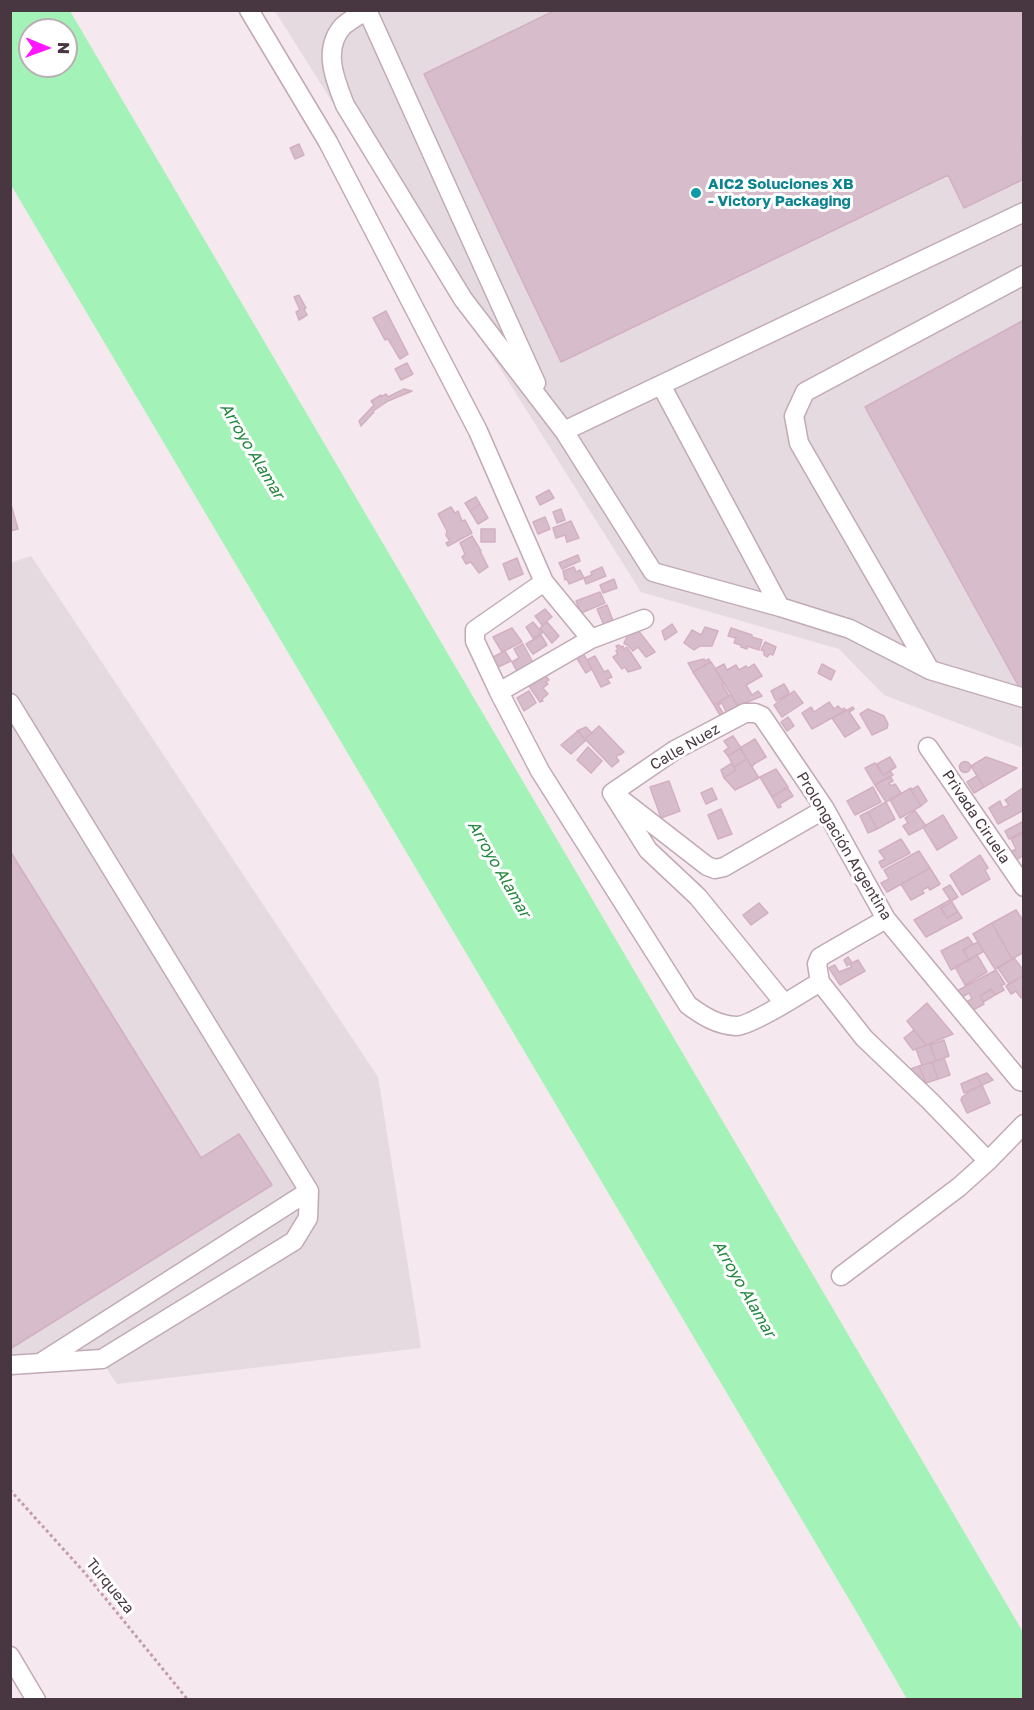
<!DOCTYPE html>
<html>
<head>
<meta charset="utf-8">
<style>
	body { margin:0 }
	#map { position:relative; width:1034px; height:1710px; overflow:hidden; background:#f5e8ee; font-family:"Golos Text",sans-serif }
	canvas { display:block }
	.frame { position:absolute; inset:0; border:12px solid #483640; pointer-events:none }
	.north { position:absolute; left:18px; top:18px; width:60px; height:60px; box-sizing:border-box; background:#fff; border:2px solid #b6afb3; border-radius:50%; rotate:91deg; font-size:16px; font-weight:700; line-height:24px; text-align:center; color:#483640 }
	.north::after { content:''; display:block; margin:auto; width:21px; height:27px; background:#ff15ff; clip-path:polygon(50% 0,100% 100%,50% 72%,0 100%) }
</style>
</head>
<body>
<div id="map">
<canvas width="1034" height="1710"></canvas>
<div class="frame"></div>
<div class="north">N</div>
</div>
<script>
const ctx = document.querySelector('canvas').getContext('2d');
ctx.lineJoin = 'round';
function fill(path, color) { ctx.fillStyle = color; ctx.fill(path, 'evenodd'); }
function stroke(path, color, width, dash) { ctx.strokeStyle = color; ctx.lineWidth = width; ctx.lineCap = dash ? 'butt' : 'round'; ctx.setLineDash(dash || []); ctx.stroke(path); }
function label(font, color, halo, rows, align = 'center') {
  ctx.font = font + ' "Golos Text",sans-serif'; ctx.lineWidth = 6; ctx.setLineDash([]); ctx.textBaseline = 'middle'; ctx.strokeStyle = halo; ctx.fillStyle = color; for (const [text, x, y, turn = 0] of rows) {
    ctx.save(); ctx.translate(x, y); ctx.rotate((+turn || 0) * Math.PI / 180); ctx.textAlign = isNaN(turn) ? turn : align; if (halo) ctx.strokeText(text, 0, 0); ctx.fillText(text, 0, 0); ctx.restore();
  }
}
const industrial = new Path2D(`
	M275 11H1023V748L884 695 839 649 641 592Z
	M31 556 378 1077 421 1348 117 1384 102 1362 11 1374 10 563Z`);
const water = new Path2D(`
	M10 11H70L1023 1632V1699H907L856 1611 11 185ZM30 30H66V66H30Z`);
const building = new Path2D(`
	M556 10H1024V136L1022 137 1024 179 964 208 948 175 561 362 424 74Z
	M299 144 304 155 295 159 290 148Z
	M299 295 306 308 304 309 307 315 299 320 296 312 300 310 294 297Z
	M386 311 408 354 400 359 388 339 385 340 373 318Z
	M1024 320V696L865 407Z
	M407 363 413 374 401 380 395 369Z
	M404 389 412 391 388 401 373 411 374 412 361 426 359 421 374 405 371 401 381 395V397L386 394 388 397Z
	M549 490 554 498 540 505 536 497Z
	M476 497 480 504 470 511 465 503Z
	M10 501 18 529 10 531Z
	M480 504 488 518 478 524 470 511Z
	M451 507 455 513 458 511 462 521 465 520 472 533 448 546 446 543 450 541 446 535 447 531 438 514Z
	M561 509 565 520 557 523 553 512Z
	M545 517 550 529 538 534 533 522Z
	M571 521 579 538 567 542 565 535 556 538 553 528Z
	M481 529H495V542H481Z
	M472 536 481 551H480L488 567 479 573 471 562 466 564 462 557 465 554 460 543Z
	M578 555 580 561 562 569 559 563Z
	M517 558 523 574 509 580 503 564Z
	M574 567 576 572 580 570 584 578 569 584 567 579 565 580 563 571Z
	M602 567 606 576 586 584 584 578 592 575 591 572Z
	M614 579 617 588 603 593 600 585Z
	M600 592 605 603 581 613 576 601Z
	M607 605 615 626 606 630 597 609Z
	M545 609 552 617 542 625 535 616Z
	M533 622 542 633 533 638 526 627Z
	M547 622 559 636 552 643 540 628Z
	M672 624 677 632 665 640 662 631Z
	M705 627 718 631 712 646H700L694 650 684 643 692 630 701 635Z
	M512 628 522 642 502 652 493 637Z
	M731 628 752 635V637L762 640 759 650 747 646V649L741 647V645L734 643 736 638 728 636Z
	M637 629 655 652 646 657 638 647 633 651 627 644 626 645 624 643 628 635Z
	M541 635 547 645 533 654 526 644Z
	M765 642 776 647 773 655 770 654 767 657 764 655V651L761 650Z
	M523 644 536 668 520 677 512 662 519 658 514 649Z
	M619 645 621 647 623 646 624 649 627 647 641 668 628 672 625 667 622 669 613 657 618 654 616 651 618 649 616 646Z
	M505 651 511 661 496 668 491 658Z
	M583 653 592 669 586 673 576 657Z
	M595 656 604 672 608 670 612 677 607 679 610 683 601 687 587 660Z
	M704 659 705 661 709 659 710 662 693 672 688 663Z
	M711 662 724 683 722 684 729 696 714 705 693 672Z
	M724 664 727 670 736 665 739 670 746 666 748 668 754 664 762 676 746 685 752 695 758 691 762 696 738 706 715 669Z
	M822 664 835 671 831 680 818 673Z
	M545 675 549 680 546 682 548 684 543 688 548 694 542 699 543 701 540 702 529 686Z
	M784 684 789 692 787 695 776 701 771 691Z
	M529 691 536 703 524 711 517 698Z
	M794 691 803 703 782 717 774 705Z
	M731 695 738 706 726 712 722 703 718 705 723 713 720 715 714 705Z
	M829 702 834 709 838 706 842 710 844 708 846 710 812 729 802 713 811 707 814 712Z
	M853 707 854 709 849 712 860 728 845 737 832 718Z
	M868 709 884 716 888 724 887 728 872 735 860 714Z
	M788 717 794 726 787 731 781 722Z
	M599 726 624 752 620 755 619 754 616 757 619 761 612 767 585 739Z
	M586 727 592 733 585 739 577 731Z
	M578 731 586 740 571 754 561 745Z
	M733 736 741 748 728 756 724 751 729 748 724 741Z
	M755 739 766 757 754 764 752 767 740 748Z
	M588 747 602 761 591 773 577 760Z
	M741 748 747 759 734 767 728 756Z
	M890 757 896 767 883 775 877 764Z
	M986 757 1017 768 984 787 971 766Z
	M747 759 759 778 735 790 724 778 736 770 735 767Z
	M959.5 767a5.5 5.5 0 1 1 11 0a5.5 5.5 0 1 1-11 0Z
	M732 763 736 770 724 778 721 770Z
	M875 763 883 775 890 771 893 775 875 785 865 768Z
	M776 769 788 787 772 797 760 777Z
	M890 776 893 781 889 783 891 786 895 784 901 793 886 802 875 785Z
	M977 776 984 787 974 793 967 782Z
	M669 781 680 811 661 818 650 787Z
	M918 786 927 801 921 806 911 790Z
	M787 787 793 796 780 804 781 807 778 808 772 797Z
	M873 787 881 802 855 815 847 801Z
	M1024 787V810L998 824 989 808 1000 801 1003 808 1009 805 1005 800Z
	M712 788 717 799 706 804 701 793Z
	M911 788V790L921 806 900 818 890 800Z
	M886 802 895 819 877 829 868 812Z
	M721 809 732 834 718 839 708 815Z
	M915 811 926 826 909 835 903 826 908 823 905 818Z
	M868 812 877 829 868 833 860 816Z
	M943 815 957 838 937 850 923 827Z
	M1024 821V831L1009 839 1005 831Z
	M1024 832V855L1014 861 1009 853 1016 849 1011 839Z
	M901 839 910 853 882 868 879 862 885 859 879 851Z
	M10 851 201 1158 239 1134 272 1185 10 1349Z
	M919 851 930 868 887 892 881 883 889 879 884 870Z
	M980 855 988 868 985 870 990 879 962 895 950 875Z
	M930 868 940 884 930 890 928 887 922 890 924 893 911 900 901 884Z
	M950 885 958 897 951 901 943 889Z
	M950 900 952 902 941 908 947 918 958 912 962 918 926 937 914 920Z
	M952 902 958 912 947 918 941 908Z
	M759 903 768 913 751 925 743 915Z
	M1016 910 1024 922V952L1012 959 992 923Z
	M992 923 1012 959 995 969 973 934Z
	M968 937 973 944 963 950 969 960 951 970 941 951Z
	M978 942 984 951 969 960 963 950Z
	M977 955 987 972 965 985 955 967Z
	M848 957 852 963 858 960 865 971 840 985 829 968 835 965 839 972 852 967 850 964 847 966 844 960Z
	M1014 958 1024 971V975L1009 984 998 968Z
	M996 970 1005 984 1001 985 1004 990 995 995 991 989 980 996 984 1004 973 1010 966 1002 972 999 969 993 962 997 957 991Z
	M1024 975V996L1021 998 1016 991 1011 994 1006 986Z
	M991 989 995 995 983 1002 980 996Z
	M927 1003 953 1034 926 1045 907 1021Z
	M914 1030 926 1045 913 1050 904 1038Z
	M944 1040 949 1056 936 1061 930 1045Z
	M930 1044 936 1061 922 1065 916 1049Z
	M944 1058 950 1075 938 1079 932 1062Z
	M932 1062 938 1079 926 1083 919 1066Z
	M919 1066 926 1083 920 1085 908 1070Z
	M987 1073 993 1080 982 1085 977 1077Z
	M977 1077 982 1085 964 1093 961 1084Z
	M982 1085 990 1103 967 1113 961 1100 962 1097 968 1093 967 1092Z`);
const path = new Path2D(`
	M10 1490 84 1572 188 1700`);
const minor = new Path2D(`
	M249 10 328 142 478 431 544 582 591 639
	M367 10C359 15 350 20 343 26 322 49 335 80 345 105L463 299 564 431 1024 212
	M367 10 536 383
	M661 385 780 607
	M564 431 653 572 780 607 850 629 930 670 1024 698
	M544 582 475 630V641L499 692 540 771 688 1005C703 1016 717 1025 736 1026 749 1027 805 991 820 982
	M930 670 799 443 794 416 805 392 1024 275
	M499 692 591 639 644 619
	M10 703 309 1191 308 1218 294 1241 102 1359 10 1365
	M928 747 1024 887
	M612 793 675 750 745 713H755L762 716 825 809 886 919 1020 1081 1024 1082
	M612 793 648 850 698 897 784 1003
	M622 800 707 866 715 869 724 867 825 809
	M886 919 820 957 817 964 820 982 864 1038 930 1101 988 1161
	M841 1276 959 1187 988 1161 1024 1124
	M40 1363 309 1191
	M10 1656 36 1700`);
const markers = [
	[696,193,6,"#0f9aa8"]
];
const cultureNames = [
	["AIC2 Soluciones XB",708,184],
	["- Victory Packaging",708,201]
];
const streetNames = [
	["Calle Nuez",685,747,-30],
	["Privada Ciruela",976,817,56],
	["Prolongación Argentina",844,846,59],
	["Turqueza",110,1586,51]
];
const waterNames = [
	["Arroyo Alamar",252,451,59],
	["Arroyo Alamar",499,869,60],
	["Arroyo Alamar",744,1289,60]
];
fill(industrial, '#e4dae0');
fill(water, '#a3f3b8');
fill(building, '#d7bdcb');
stroke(building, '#d2b0c2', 1.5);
stroke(minor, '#c1aab6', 21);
stroke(path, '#c39baf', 3, [3, 3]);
stroke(minor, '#fff', 18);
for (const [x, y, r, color] of markers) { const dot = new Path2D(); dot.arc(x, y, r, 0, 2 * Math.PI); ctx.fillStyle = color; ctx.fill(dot); stroke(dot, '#fff', 2); }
label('bold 15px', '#0d838f', '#fff', cultureNames, 'left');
label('15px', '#483640', '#fff', streetNames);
label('italic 16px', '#23873e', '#fff', waterNames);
</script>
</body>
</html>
